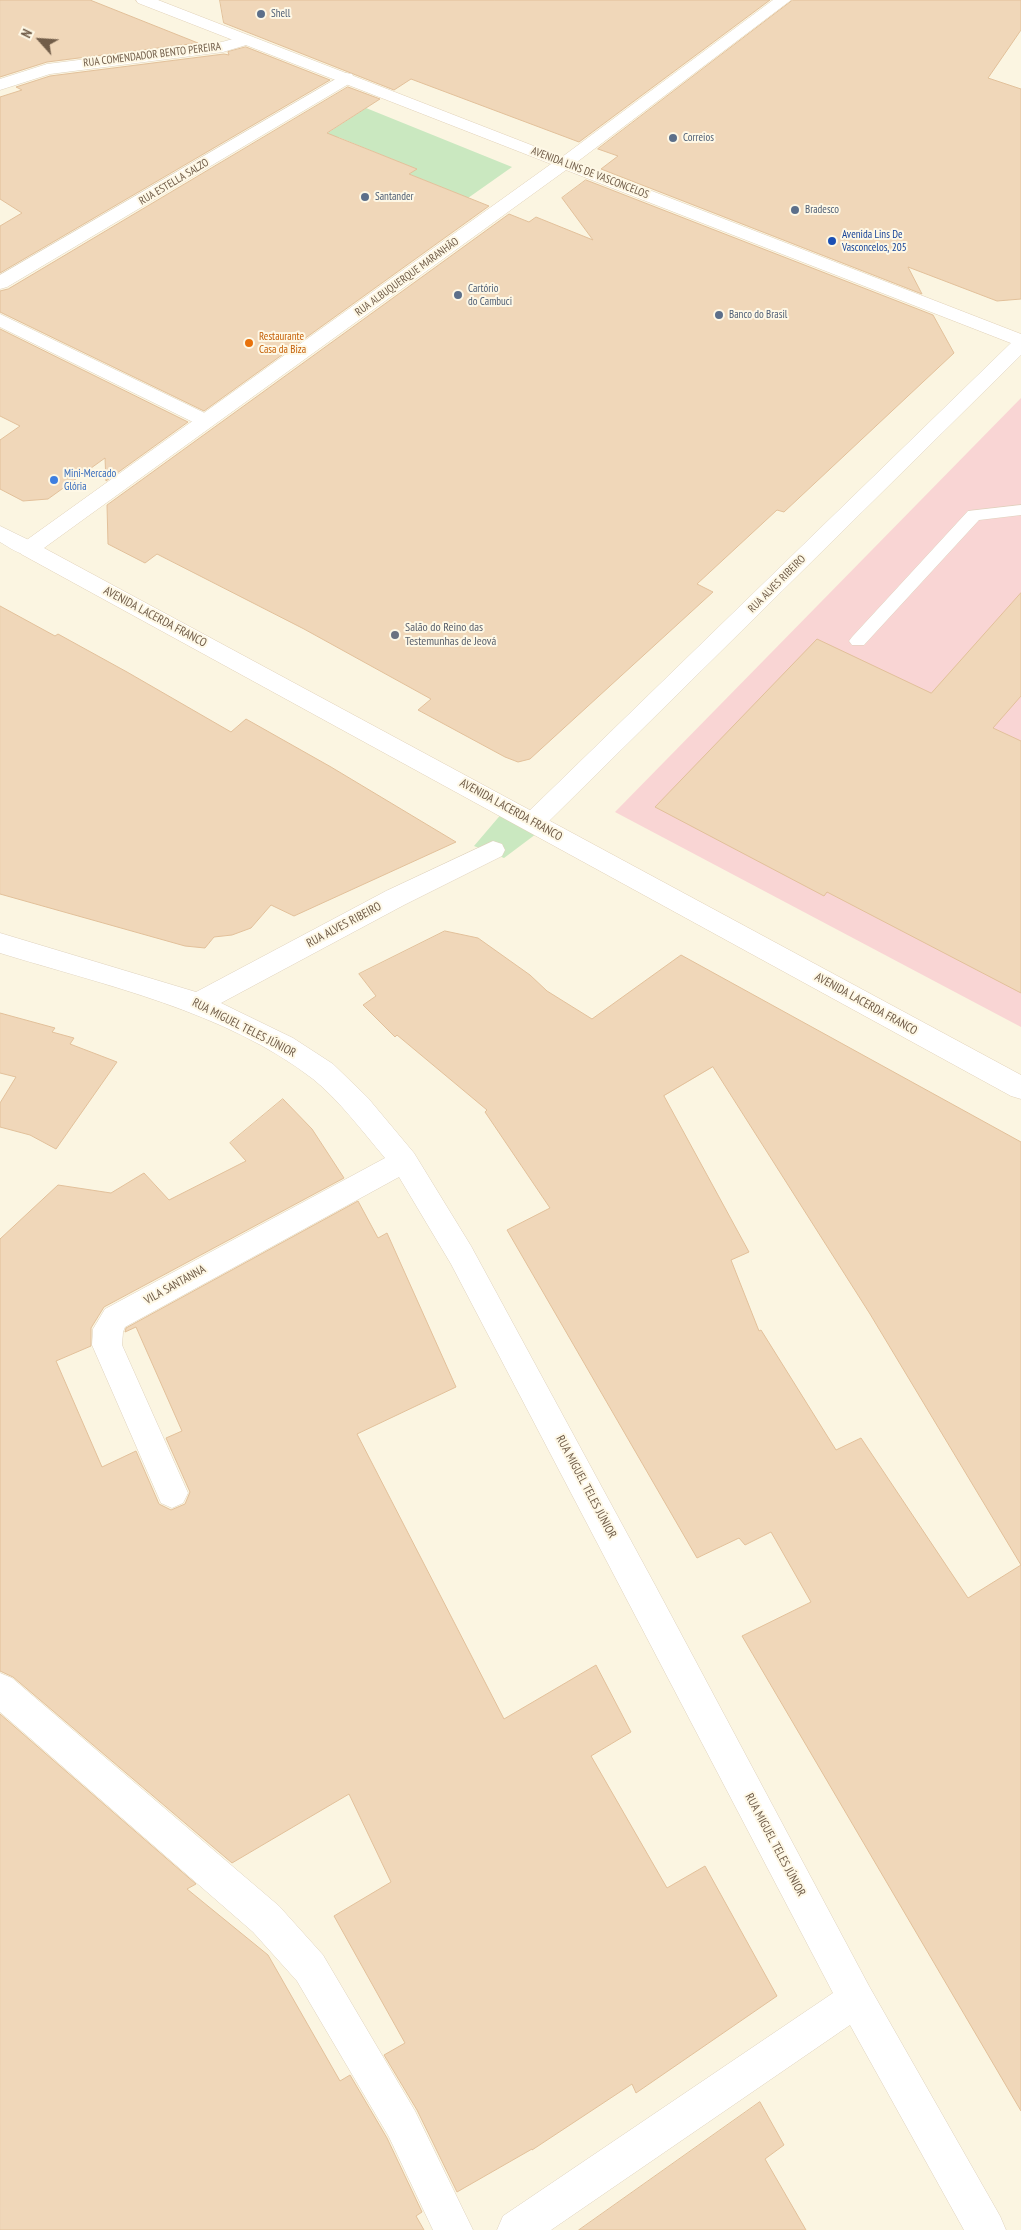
<!DOCTYPE html>
<html>
<head>
<meta charset="utf-8">
<style>
	body { margin:0 }
	#map { position:relative; width:1021px; height:2230px; overflow:hidden; background:#fbf5e1; font-family:"PT Sans Narrow",sans-serif }
	canvas { display:block }
	.north { position:absolute; left:15px; top:15px; width:50px; height:50px; -webkit-text-stroke:4px #fef8e6; paint-order:stroke; rotate:296deg; font-size:14px; font-weight:700; line-height:20px; text-align:center; color:#715d49 }
	.north::after { content:''; display:block; margin:auto; width:18px; height:22px; background:#715d49; clip-path:polygon(50% 0,100% 100%,50% 72%,0 100%) }
</style>
</head>
<body>
<div id="map">
<canvas width="1021" height="2230"></canvas>
<div class="north">N</div>
</div>
<script>
const ctx = document.querySelector('canvas').getContext('2d');
ctx.lineJoin = 'round';
function fill(path, color) { ctx.fillStyle = color; ctx.fill(path, 'evenodd'); }
function stroke(path, color, width, dash) { ctx.strokeStyle = color; ctx.lineWidth = width; ctx.lineCap = dash ? 'butt' : 'round'; ctx.setLineDash(dash || []); ctx.stroke(path); }
function label(font, color, halo, rows, align = 'center') {
  ctx.font = font + ' "PT Sans Narrow",sans-serif'; ctx.lineWidth = 4; ctx.setLineDash([]); ctx.textBaseline = 'middle'; ctx.strokeStyle = halo; ctx.fillStyle = color; for (const [text, x, y, turn = 0] of rows) {
    ctx.save(); ctx.translate(x, y); ctx.rotate((+turn || 0) * Math.PI / 180); ctx.textAlign = isNaN(turn) ? turn : align; if (halo) ctx.strokeText(text, 0, 0); ctx.fillText(text, 0, 0); ctx.restore();
  }
}
const medical = new Path2D(`
	M1021 398V1027L615 812Z`);
const green = new Path2D(`
	M366 108 512 167 468 198 409 174 416 169 338 137 330 142 320 138Z
	M503 812 536 834 504 858 474 846Z`);
const building = new Path2D(`
	M0 0H90L198 43 47 62 0 77Z
	M220 0H770L579 142 411 79 394 90 224 23Z
	M793 0H1021V30L988 78 1021 89V299L997 301 908 267 922 294 601 169 618 156 598 149Z
	M246 47 330 80 0 273V226L22 213 0 199V97L22 90 16 87 50 76 224 54 229 55 228 52Z
	M348 87 380 99 327 133 417 169 409 174 489 206 204 411 0 312V291L8 289Z
	M586 180 933 315 954 353 784 512 777 510 697 584 713 592 530 759 518 762 505 757 418 710 431 699 304 629 157 554 145 563 108 544 107 505 509 214 529 222 536 217 593 240 562 198Z
	M0 329 188 422 106 481 105 458 48 499 23 501 0 489V440L20 426 0 416Z
	M1021 593V696L993 728 1021 741V993L827 892 824 896 655 807 817 639 931 693Z
	M0 606 55 636 58 634 127 672 231 732 246 719 331 767 456 842 294 916 271 905 251 928 232 935 214 937 205 948 185 946 0 894Z
	M445 931 478 938 530 975 547 991 592 1019 681 955 1021 1142V2111L742 1636 811 1602 771 1532 745 1545 739 1538 697 1558 507 1230 550 1208 485 1112 487 1110 397 1035 395 1037 363 1005 376 996 359 974ZM713 1067 870 1314 1021 1565 968 1598 861 1438 836 1450 761 1330 759 1331 731 1260 749 1252 664 1096Z
	M0 1013 55 1028 52 1032 74 1038 70 1044 117 1062 56 1149 30 1135 0 1127V1103L16 1077 0 1073Z
	M283 1099 312 1129 344 1178 104 1307 91 1328V1346L56 1361 102 1467 136 1451 159 1504 171 1510 185 1504 190 1492 166 1438 182 1431 136 1327 125 1332 126 1328 358 1201 378 1238 387 1233 456 1387 357 1434 504 1719 596 1665 631 1732 591 1756 667 1888 705 1866 777 1996 636 2093 632 2084 532 2150V2149L457 2192 417 2110 384 2055 405 2043 334 1916 391 1882 349 1794 232 1863 13 1677 0 1671V1239L58 1185 111 1193 144 1173 169 1200 246 1161 230 1143Z
	M0 1714 196 1884 187 1889 268 1955 340 2081 350 2075 387 2138 422 2212 416 2216 424 2230H0Z
	M760 2102 784 2145 765 2159 806 2230H579Z`);
const lane = new Path2D(`
	M1021 505V515L979 520 864 645H852L849 641 852 637 968 511Z`);
const street = new Path2D(`
	M247 35 255 40 253 43 223 52 50 74 0 90V79L47 64 222 42Z
	M346 73 352 74 354 78 352 82 7 287 0 289V275Z
	M0 314 213 417 216 421 213 425 206 427 199 425 0 327Z
	M1021 338V355L542 828 533 831 524 828 521 822 524 816 1014 340Z
	M0 526 37 544 40 549 37 554C23 558 12 549 0 542Z
	M493 841 502 844 505 850 502 856 404 905 221 1003 293 1038 333 1064 368 1098 414 1153 471 1246 655 1585 869 1986 1000 2216 1006 2230H964L850 2025 551 2230H497L503 2216 833 1993 451 1264 399 1177 125 1327 123 1332 122 1345 188 1493 183 1503 172 1508 161 1503 92 1345 93 1329 105 1309 385 1158C362 1131 340 1101 313 1079 225 1011 104 985 0 953V933L196 992 386 891Z
	M0 1673 12 1678 279 1906 323 1955 415 2111 473 2230H433L389 2137 297 1981 253 1932 0 1712Z`);
const secondary = new Path2D(`
	M136 0H158L562 157 773 0H791L577 162 1021 334V347L566 170 44 548 1021 1075V1099L1011 1096 21 554 18 549 21 544 551 164 138 3Z`);
const markers = [
	[261,14,5,"#5c6f8a"],
	[673,138,5,"#5c6f8a"],
	[365,197,5,"#5c6f8a"],
	[795,210,5,"#5c6f8a"],
	[832,241,5,"#1a4fb4"],
	[458,295,5,"#5c6f8a"],
	[719,315,5,"#5c6f8a"],
	[249,343,5,"#e8710a"],
	[54,480,5,"#3f7fe0"],
	[395,635,5,"#6b7280"]
];
const farServicenames = [
	["Shell",271,14],
	["Correios",683,138],
	["Santander",375,197],
	["Bradesco",805,210],
	["Cartório",468,289],
	["do Cambuci",468,302],
	["Banco do Brasil",729,315]
];
const farStreetnames = [
	["RUA COMENDADOR BENTO PEREIRA",152,55,-7],
	["AVENIDA LINS DE VASCONCELOS",590,173,21],
	["RUA ESTELLA SALZO",174,182,-31],
	["RUA ALBUQUERQUE MARANHÃO",407,277,-36],
	["RUA ALVES RIBEIRO",777,584,-45]
];
const farTransitnames = [
	["Avenida Lins De",842,235],
	["Vasconcelos, 205",842,248]
];
const farFoodnames = [
	["Restaurante",259,337],
	["Casa da Biza",259,350]
];
const farShopnames = [
	["Mini-Mercado",64,474],
	["Glória",64,487]
];
const streetNames = [
	["AVENIDA LACERDA FRANCO",155,617,28],
	["AVENIDA LACERDA FRANCO",511,810,29],
	["RUA ALVES RIBEIRO",344,925,-28],
	["AVENIDA LACERDA FRANCO",866,1004,29],
	["RUA MIGUEL TELES JÚNIOR",244,1028,27],
	["VILA SANTANNA",175,1285,-29],
	["RUA MIGUEL TELES JÚNIOR",586,1487,62],
	["RUA MIGUEL TELES JÚNIOR",775,1845,62]
];
const worshipNames = [
	["Salão do Reino das",405,628],
	["Testemunhas de Jeová",405,642]
];
fill(medical, '#f9d5d4');
fill(green, '#cae8c0');
fill(building, '#f0d7b9');
stroke(building, '#e2c09a', 1);
stroke(lane, '#dfd2bd', 1);
stroke(street, '#dfd2bd', 1);
stroke(secondary, '#e1d1b8', 1);
fill(lane, '#fff');
fill(street, '#fff');
fill(secondary, '#fff');
for (const [x, y, r, color] of markers) { const dot = new Path2D(); dot.arc(x, y, r, 0, 2 * Math.PI); ctx.fillStyle = color; ctx.fill(dot); stroke(dot, '#fef8e6', 2); }
label('11px', '#4e5e75', '#fef8e6', farServicenames, 'left');
label('11px', '#715d49', '#fef8e6', farStreetnames);
label('11px', '#164399', '#fef8e6', farTransitnames, 'left');
label('11px', '#c56008', '#fef8e6', farFoodnames, 'left');
label('11px', '#366cbe', '#fef8e6', farShopnames, 'left');
label('12px', '#715d49', '#fef8e6', streetNames);
label('12px', '#5b616d', '#fef8e6', worshipNames, 'left');
</script>
</body>
</html>
